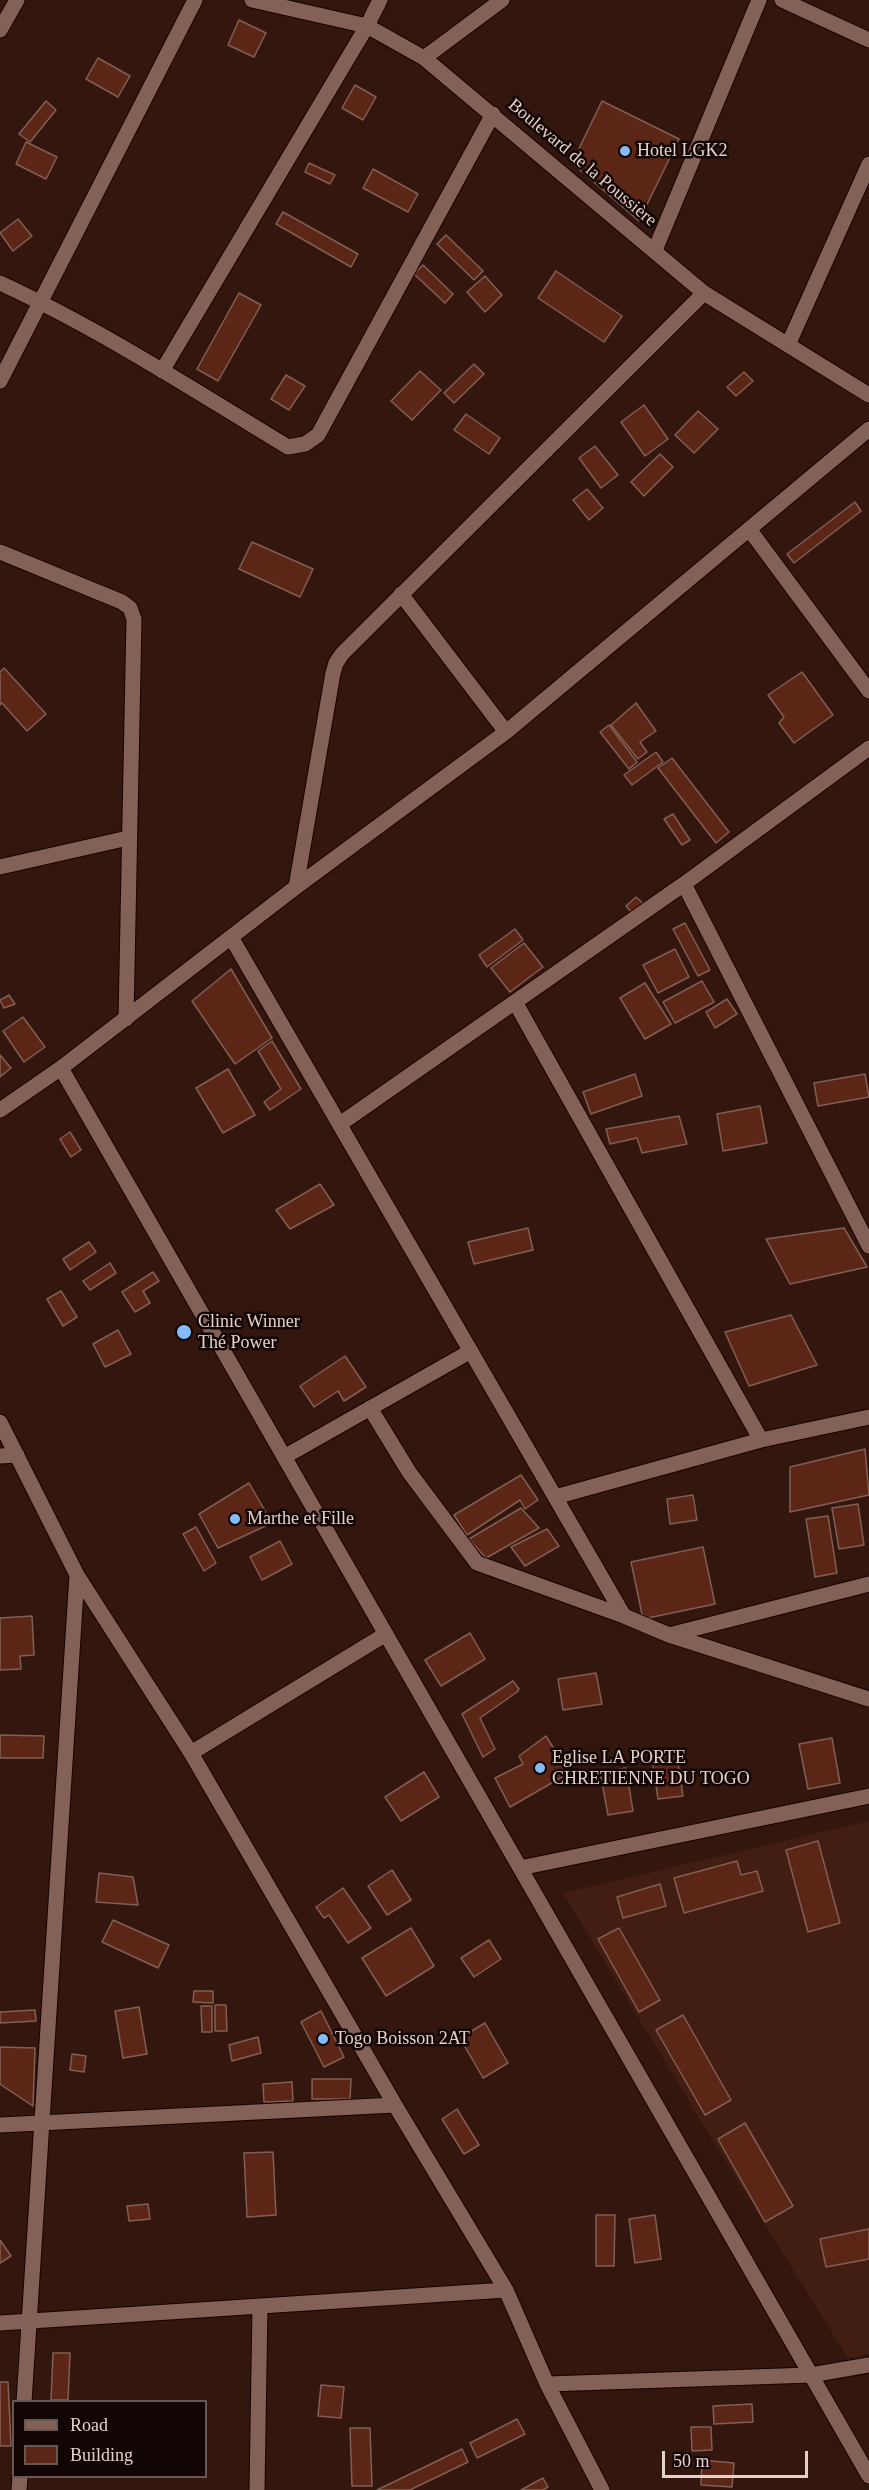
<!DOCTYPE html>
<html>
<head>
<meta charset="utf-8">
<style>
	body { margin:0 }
	#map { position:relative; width:869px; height:2490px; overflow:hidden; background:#33160e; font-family:Georgia,serif }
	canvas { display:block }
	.legend { position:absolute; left:12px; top:2400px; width:195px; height:78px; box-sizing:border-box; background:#120604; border:2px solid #665753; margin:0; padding:8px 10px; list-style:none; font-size:18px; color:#e5d1ca }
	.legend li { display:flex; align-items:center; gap:12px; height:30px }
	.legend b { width:30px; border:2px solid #665753 }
	.scale { position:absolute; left:662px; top:2451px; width:146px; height:27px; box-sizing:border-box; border:3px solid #e5d1ca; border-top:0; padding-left:8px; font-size:18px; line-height:21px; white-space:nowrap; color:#e5d1ca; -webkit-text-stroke:4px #120604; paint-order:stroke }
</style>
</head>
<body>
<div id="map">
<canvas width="869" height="2490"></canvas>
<ul class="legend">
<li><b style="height:8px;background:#846157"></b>Road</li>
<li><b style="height:16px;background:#5c2616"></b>Building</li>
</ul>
<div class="scale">50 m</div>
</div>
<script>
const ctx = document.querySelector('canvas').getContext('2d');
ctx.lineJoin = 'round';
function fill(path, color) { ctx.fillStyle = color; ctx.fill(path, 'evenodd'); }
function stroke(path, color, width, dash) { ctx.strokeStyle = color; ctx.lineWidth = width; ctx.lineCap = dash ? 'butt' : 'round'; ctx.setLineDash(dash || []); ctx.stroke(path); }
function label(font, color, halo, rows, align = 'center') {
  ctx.font = font + ' Georgia,serif'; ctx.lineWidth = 5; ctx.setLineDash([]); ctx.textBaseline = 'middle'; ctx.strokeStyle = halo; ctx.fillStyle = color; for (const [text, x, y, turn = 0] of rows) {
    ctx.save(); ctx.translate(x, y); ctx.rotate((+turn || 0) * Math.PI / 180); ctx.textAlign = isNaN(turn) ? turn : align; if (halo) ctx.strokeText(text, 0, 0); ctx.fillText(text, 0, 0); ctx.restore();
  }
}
const built = new Path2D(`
	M869 1821V2354L848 2358 710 2136 563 1893Z`);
const building = new Path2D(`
	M239 20 266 33 254 57 228 45Z
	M98 58 130 76 118 97 86 79Z
	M355 85 376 97 363 120 342 108Z
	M46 101 56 110 30 142 19 134Z
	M602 101 679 139 639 221 572 163Z
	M26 142 57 157 46 179 16 164Z
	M309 163 335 175 330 184 305 172Z
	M373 169 418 194 408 212 363 188Z
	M283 212 358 254 351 267 276 224Z
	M18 219 32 236 13 251 0 233Z
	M446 235 483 271 474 280 437 244Z
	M423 265 453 294 445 303 414 274Z
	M556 271 622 316 604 342 538 298Z
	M485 276 502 295 485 312 467 292Z
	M239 293 261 305 218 381 197 369Z
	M474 364 484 374 454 403 444 393Z
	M420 371 441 390 412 420 391 401Z
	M744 372 753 381 736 396 727 387Z
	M286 375 305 386 289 410 271 399Z
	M644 405 668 439 645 456 621 422Z
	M698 411 718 429 694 453 675 435Z
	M466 414 500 438 489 454 454 430Z
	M595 446 618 475 601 488 579 458Z
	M660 454 673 467 644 496 631 482Z
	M587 489 603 508 589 520 573 500Z
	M855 502 861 511 794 563 787 554Z
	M252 542 313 569 300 597 239 569Z
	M4 668 46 714 27 731 2 703 0 705V672Z
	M802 672 833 715 794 743 779 723 784 717 768 695Z
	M636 703 656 731 640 742 647 752 638 759 611 725Z
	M609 725 637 762 629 769 600 732Z
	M656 752 663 762 632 785 624 775Z
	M672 758 729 832 716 843 658 768Z
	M673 814 690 840 682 845 664 819Z
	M636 897 646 906 635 916 626 906Z
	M685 923 710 970 698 976 673 929Z
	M515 929 523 940 487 967 479 955Z
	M524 943 543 967 510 992 491 968Z
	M675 949 689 977 658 993 643 965Z
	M231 969 272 1038 235 1064 192 1001Z
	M702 981 714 1002 675 1023 663 1002Z
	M645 983 671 1024 645 1039 620 998Z
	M9 995 15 1004 4 1008 0 1000Z
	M727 999 737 1014 715 1028 706 1012Z
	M23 1017 45 1047 24 1062 3 1031Z
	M272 1041 301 1089 270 1110 264 1102 281 1089 258 1051Z
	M0 1055 11 1068 0 1077Z
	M228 1069 255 1115 223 1133 196 1088Z
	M635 1074 642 1096 591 1114 583 1092Z
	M865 1074 869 1097 818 1106 814 1083Z
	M760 1106 767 1143 723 1151 717 1114Z
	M679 1116 687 1144 642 1153 637 1138 610 1144 606 1129Z
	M70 1132 81 1150 71 1157 60 1139Z
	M320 1184 334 1205 290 1229 276 1210Z
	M528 1228 533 1250 474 1264 468 1242Z
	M844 1228 867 1267 790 1284 766 1239Z
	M89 1242 96 1252 70 1270 63 1259Z
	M110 1263 116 1273 90 1290 83 1281Z
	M153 1272 159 1281 143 1291 150 1303 135 1312 122 1292Z
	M61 1291 77 1317 63 1326 47 1299Z
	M791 1315 817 1365 749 1386 725 1332Z
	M118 1330 131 1354 105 1367 93 1344Z
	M345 1356 366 1387 344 1401 338 1391 314 1407 300 1386Z
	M865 1449 869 1495 790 1512V1467Z
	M521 1475 538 1500 525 1509 520 1500 467 1535 454 1515Z
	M249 1483 272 1523 218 1548 199 1514Z
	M693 1495 697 1520 670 1524 667 1499Z
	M858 1504 864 1545 839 1549 832 1508Z
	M521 1508 539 1528 486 1558 469 1539Z
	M828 1516 837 1573 815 1577 806 1519Z
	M196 1527 216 1563 204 1571 183 1534Z
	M547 1529 559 1546 525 1566 511 1547Z
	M280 1541 292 1564 262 1580 250 1557Z
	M703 1547 715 1604 643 1619 631 1562Z
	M32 1616 34 1655 20 1656 21 1669 0 1670V1618Z
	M470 1633 485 1659 441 1686 425 1660Z
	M596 1673 602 1704 563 1710 558 1679Z
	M513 1681 519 1689 517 1692 480 1718 495 1749 483 1757 462 1714Z
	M0 1735 44 1736 43 1758H0Z
	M546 1736 569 1773 510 1807 495 1778 523 1764 519 1756Z
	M832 1738 840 1783 808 1789 799 1744Z
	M676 1750 683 1796 658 1799 651 1753Z
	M626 1768 633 1811 608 1815 600 1772Z
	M424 1772 439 1797 401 1821 385 1797Z
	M818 1841 840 1923 808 1932 786 1850Z
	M737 1861 741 1875 757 1871 763 1891 684 1913 674 1878Z
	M392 1870 411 1900 387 1915 368 1886Z
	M99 1873 133 1877 138 1905 96 1902Z
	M660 1884 666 1906 623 1918 617 1897Z
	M343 1888 371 1928 348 1943 329 1915 324 1918 316 1907Z
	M113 1920 169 1945 158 1968 102 1942Z
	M411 1928 434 1966 386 1996 362 1958Z
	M619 1928 660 2000 639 2012 598 1939Z
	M489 1940 501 1959 474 1977 461 1958Z
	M194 1991H213V2003L193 2002Z
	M215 2005H226L227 2031H215Z
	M201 2006H212V2032H202Z
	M139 2007 147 2054 123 2058 115 2011Z
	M35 2010 36 2021 0 2023V2012Z
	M321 2011 344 2057 324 2067 301 2022Z
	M683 2015 731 2100 705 2115 656 2030Z
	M485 2023 508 2063 483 2078 460 2038Z
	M258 2037 261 2053 232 2061 229 2045Z
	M0 2047 35 2048 33 2106 0 2084Z
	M72 2054 86 2056 84 2072 70 2070Z
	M312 2079H351L350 2099H312Z
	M292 2082 293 2101 264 2102 263 2084Z
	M457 2109 479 2145 464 2154 442 2119Z
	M745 2123 793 2206 765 2222 718 2139Z
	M273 2152 276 2215 247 2217 244 2153Z
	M148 2204 150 2219 129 2221 127 2206Z
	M596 2215H615L614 2266H596Z
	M655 2215 661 2259 635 2263 629 2219Z
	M869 2229V2259L826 2267 820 2239Z
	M0 2240 11 2256 0 2263Z
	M53 2353H70L68 2400H51Z
	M0 2382H8L11 2446H0Z
	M321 2385 344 2387 341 2418 318 2416Z
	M752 2404 753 2422 714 2424 713 2406Z
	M517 2419 525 2434 477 2458 470 2443Z
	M691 2427H711L712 2450 692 2451Z
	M350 2428H370L372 2486H352Z
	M462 2449 468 2462 410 2490H377Z
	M702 2460 734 2463 732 2487 701 2485Z
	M543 2478 548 2487 543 2490H521Z`);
const street = new Path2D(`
	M252 0 367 26 424 58 704 293 869 395
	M782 0 869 40
	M0 30 17 0
	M424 58 502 0
	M655 250 759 0
	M0 283C100 329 194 390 288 447L305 444 318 435 493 114
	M788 345 869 164
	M162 371 367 26 380 0
	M0 381 195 0
	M749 529 869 691
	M0 552 122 602 130 608 134 619 126 1019
	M401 594 506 732
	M0 867 128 838
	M684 884 869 1246
	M296 887 333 673 336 663 342 654 704 293
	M231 937 624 1616
	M515 1002 761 1440
	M61 1068 869 2476
	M0 1110 61 1068 296 887 506 732 869 429
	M340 1124 684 884 869 748
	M370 1408 409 1472 477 1563 624 1616 669 1635 869 1699
	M0 1422 77 1575 191 1753 395 2105 506 2290 547 2384 602 2490
	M0 1456 17 1455
	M284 1457 471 1351
	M555 1497 761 1440 869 1417
	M669 1635 869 1584
	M191 1753 386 1634
	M520 1868 869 1796
	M0 2125 395 2105
	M0 2323 506 2290
	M547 2384 811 2375 869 2365
	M24 2402 77 1575
	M19 2490 20 2476
	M257 2490 260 2307`);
const markers = [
	[625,151,6,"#86bbfb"],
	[184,1332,8,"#86bbfb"],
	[235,1519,6,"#86bbfb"],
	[540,1768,6,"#86bbfb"],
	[323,2039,6,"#86bbfb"]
];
const poiNames = [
	["Hotel LGK2",637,151],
	["Clinic Winner",198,1322],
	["Thé Power",198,1343],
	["Marthe et Fille",247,1519],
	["Eglise LA PORTE",552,1758],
	["CHRETIENNE DU TOGO",552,1779],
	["Togo Boisson 2AT",335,2039]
];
const streetNames = [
	["Boulevard de la Poussière",582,163,40]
];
fill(built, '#411d12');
fill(building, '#5c2616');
stroke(building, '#825f54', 1.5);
stroke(street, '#190200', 17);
stroke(street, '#846157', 15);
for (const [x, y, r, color] of markers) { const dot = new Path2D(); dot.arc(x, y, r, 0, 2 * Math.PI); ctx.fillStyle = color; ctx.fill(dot); stroke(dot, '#120604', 2); }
label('18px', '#e5d1ca', '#120604', poiNames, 'left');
label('18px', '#e5d1ca', '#120604', streetNames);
</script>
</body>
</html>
